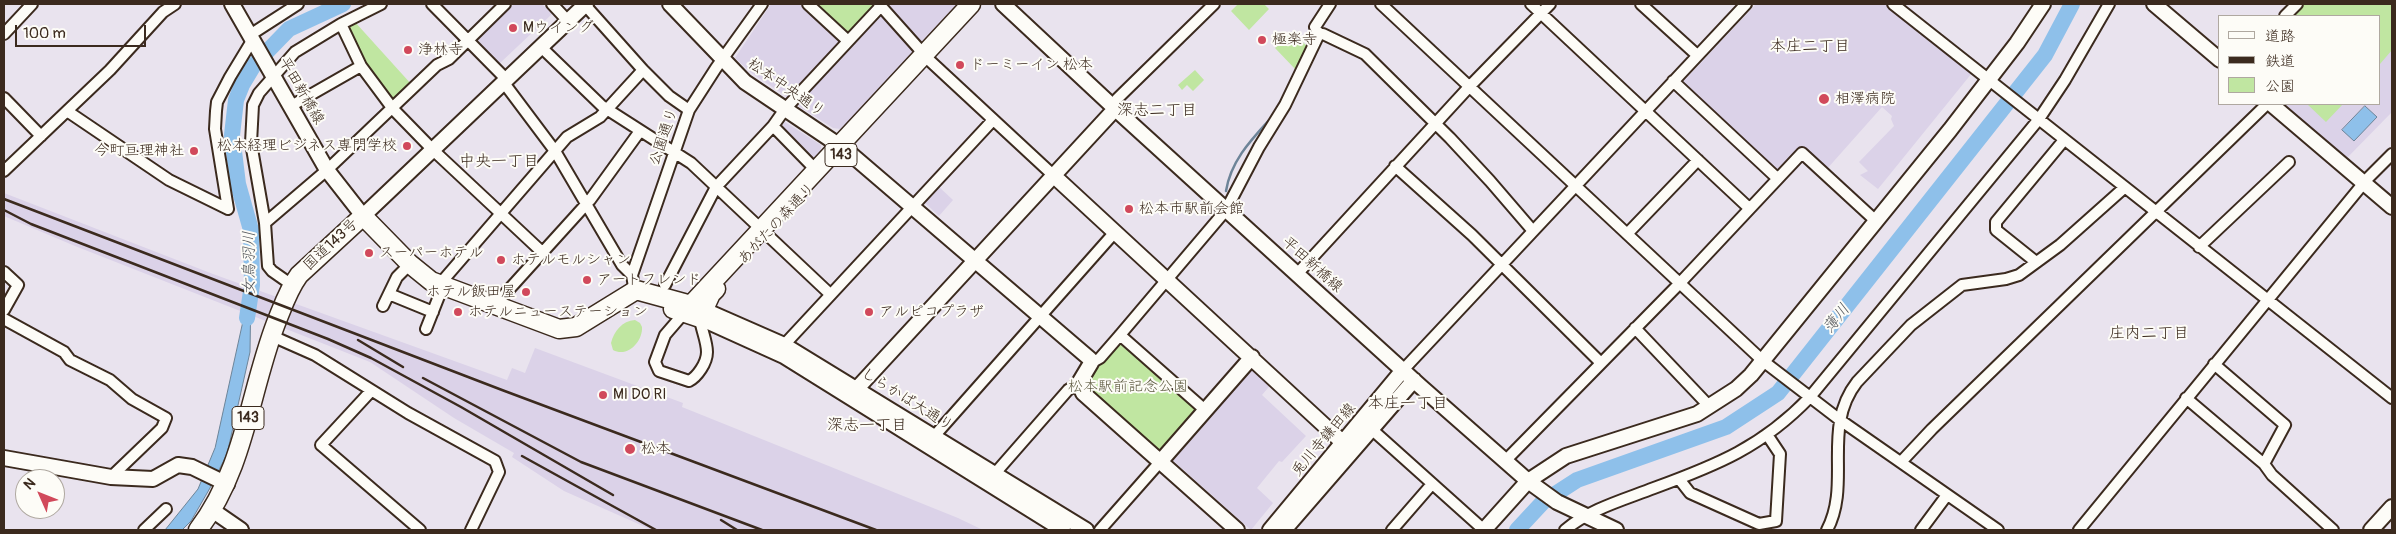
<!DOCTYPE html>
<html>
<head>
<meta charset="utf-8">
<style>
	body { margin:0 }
	#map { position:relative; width:2396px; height:534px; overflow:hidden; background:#e9e3ee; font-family:Pangolin,"Klee One",sans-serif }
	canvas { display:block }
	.frame { position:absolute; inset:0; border:5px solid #3b2a1e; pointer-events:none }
	.legend { position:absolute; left:2218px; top:15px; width:162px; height:90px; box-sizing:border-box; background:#fdfcf7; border:1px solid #afa8a0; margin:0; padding:6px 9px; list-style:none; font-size:15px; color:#3b2a1e }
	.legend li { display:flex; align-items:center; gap:10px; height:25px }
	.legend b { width:25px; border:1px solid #afa8a0 }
	.north { position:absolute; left:15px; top:469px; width:50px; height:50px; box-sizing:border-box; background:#fdfcf7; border:1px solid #afa8a0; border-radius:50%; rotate:314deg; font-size:14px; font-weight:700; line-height:20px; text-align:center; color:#3b2a1e }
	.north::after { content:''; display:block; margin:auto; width:18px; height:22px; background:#d1495b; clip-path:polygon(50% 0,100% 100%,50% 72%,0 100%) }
	.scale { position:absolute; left:15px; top:25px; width:131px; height:22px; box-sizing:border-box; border:2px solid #3b2a1e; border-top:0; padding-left:6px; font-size:15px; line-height:18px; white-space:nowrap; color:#3b2a1e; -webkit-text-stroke:4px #fdfcf7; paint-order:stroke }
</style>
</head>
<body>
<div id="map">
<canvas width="2396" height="534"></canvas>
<div class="frame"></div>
<ul class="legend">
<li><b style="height:6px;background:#fdfcf7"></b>道路</li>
<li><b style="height:6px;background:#3b2a1e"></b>鉄道</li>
<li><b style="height:14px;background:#c0e6a1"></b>公園</li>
</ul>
<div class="north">N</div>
<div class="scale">100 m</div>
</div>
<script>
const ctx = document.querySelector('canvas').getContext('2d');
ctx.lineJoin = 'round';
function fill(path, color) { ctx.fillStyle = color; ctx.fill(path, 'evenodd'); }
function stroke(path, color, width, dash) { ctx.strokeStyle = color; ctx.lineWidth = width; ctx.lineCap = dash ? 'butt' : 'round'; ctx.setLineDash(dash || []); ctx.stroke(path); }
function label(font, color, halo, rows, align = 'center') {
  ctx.font = font + ' Pangolin,"Klee One",sans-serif'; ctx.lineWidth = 4; ctx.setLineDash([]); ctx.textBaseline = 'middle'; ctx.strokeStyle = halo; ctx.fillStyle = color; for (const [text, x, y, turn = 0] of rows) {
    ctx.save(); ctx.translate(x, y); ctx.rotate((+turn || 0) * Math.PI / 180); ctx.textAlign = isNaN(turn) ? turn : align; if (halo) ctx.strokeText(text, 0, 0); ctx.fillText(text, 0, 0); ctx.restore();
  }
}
const built = new Path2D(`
	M514 4H542L552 14 499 64 475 40Z
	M771 4H804L840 38 842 43 792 96 787 97 750 72 735 58Z
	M885 4H957L920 43Z
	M1756 4H1885L1972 73 1878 189 1860 175 1868 171 1859 162 1894 126 1891 119 1892 116 1882 107 1826 170 1802 148 1778 174 1681 84Z
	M2302 4H2392V112L2346 159 2281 104H2380V16Z
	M879 14H884L913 47V52L841 129 833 128 797 105V100Z
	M785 122 821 145V151L811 162 780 129Z
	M937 185 953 200 939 216 922 200Z
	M4 193 213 274 507 380 512 368 525 373 535 348 683 403 682 407 958 518 983 530H652L564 491 512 457 514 453 454 418 370 362 75 246 4 216Z
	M1250 365 1273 382 1262 395 1306 436 1282 462 1279 461 1257 488 1273 503 1251 530 1169 457Z`);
const green = new Path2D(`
	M814 4H874V8L850 33 846 34Z
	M1238 4H1264L1269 9 1249 30 1231 11Z
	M2302 4H2392V50L2380 64V16H2290Z
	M355 22 412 85 397 100H392L364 65 347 28Z
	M1292 32 1307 46 1296 70 1275 48Z
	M1195 70 1204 80 1193 91 1187 85 1182 90 1178 85Z
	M2307 104H2343L2326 122Z
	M635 320 640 323 642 327C643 341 628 358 613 350L611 343C614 331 622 321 635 320Z
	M1117 344H1124L1197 409 1196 415 1163 452 1157 453 1088 388 1091 373Z`);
const water = new Path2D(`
	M2365 106 2377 117 2354 141 2342 130Z
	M251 285 250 352 227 454 210 488 191 521 182 530H165L198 489 215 448Z`);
const stream = new Path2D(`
	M1226 191C1231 160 1252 139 1272 117`);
const river = new Path2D(`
	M247 318 252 285 251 230 238 184 232 135 236 100 242 85 254 65 289 29 343 4
	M1517 530 1543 502 1577 480 1726 427 1778 393 2045 55 2072 4`);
const street = new Path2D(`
	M432 4 507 80
	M552 4 568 21
	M808 4 848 41
	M879 4 929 60 1053 175
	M1381 4 1763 361 1840 420 1998 530
	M1531 4 1749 208
	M1641 4 1697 55
	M1893 4 2392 398
	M585 5 643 70 669 96 689 110
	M2285 16 2297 4
	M341 24 361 66 393 109 433 150 542 252
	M4 34 32 4
	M1319 34H1323L1365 54 1450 138 1490 181 1533 231
	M1319 34 1315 27 1330 4
	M250 35 298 4
	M541 47 602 106 691 163 830 294
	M1673 81 1777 178
	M504 83 555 151 622 265 632 275
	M4 98 41 136
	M291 106 361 66
	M1115 109 1117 99 1214 4
	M67 111 169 180 228 209
	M773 126 816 170
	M1395 166 1472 235 1601 363
	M4 171 110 70 163 12 175 4
	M228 209 215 129 216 111 217 102 230 77 253 39
	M265 223 327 170 437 65 449 59 505 4
	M1627 234 1698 160
	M2199 247 2289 162
	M2036 262 1996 230V222L2064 140
	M4 272 18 285 4 310
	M1298 273 1469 87 1550 4
	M292 285 272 271 268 266 265 223 251 143 253 105 259 93 295 52 341 24 381 4
	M439 285 567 137 600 117 643 70
	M665 285 716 187 773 126 785 109 881 6
	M635 293 632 275 689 110 716 68 762 4
	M389 294 433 312
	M383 306 397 277 410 264
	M494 306 590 200 640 131
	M684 313 665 335 655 362 659 371 689 381C697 377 707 363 707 352 707 341 701 329 700 318
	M4 319 64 352 70 360 110 380 132 399 166 418 162 428 111 477
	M1635 328 1710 407
	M426 329 443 286
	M1120 335 1205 410
	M272 336 315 355 408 413 495 461 499 472 471 530
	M784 345 993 120
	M1091 363 1100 358 1120 335 1226 210 1259 147 1285 105 1319 34
	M2214 364 2285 425 2264 464
	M1403 370 1746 4
	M371 391 321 445 420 530
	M2186 398 2264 464 2272 475 2333 530
	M1368 426 1484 530
	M929 442 1115 232
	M1505 461 1679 284 1802 153 1877 222
	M1901 462 1932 429 2267 104
	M991 478 1068 390 1079 383
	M1679 479 1690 493 1759 524 1776 521 1780 454 1768 436
	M144 530 166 509
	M1100 530 1160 462
	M1392 530 1432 484
	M1565 530C1590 509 1623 500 1654 488 1717 465 1762 447 1810 397L2039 119 2065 80 2109 4
	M1827 530C1852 483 1821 428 1857 382L1911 325 1962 285 2006 279 2019 275 2060 245 2124 188
	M1921 530 1947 495
	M2079 530 2367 179 2392 154`);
const secondary = new Path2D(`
	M232 4 327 170 363 216 586 4
	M670 4 745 82 846 150 1090 359 1091 363 1079 383 1083 393 1237 530
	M1003 4 1123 116 1420 386 1528 481 1557 502 1616 530
	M2154 4 2220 60
	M2271 104 2392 207
	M1053 175 1352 451
	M695 306 784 345 1086 530
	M700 318 784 356 1063 530
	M851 395 1115 109
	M4 458 111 477 153 479 178 465 192 467 227 484
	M1160 462 1252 357
	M212 510 241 530
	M1270 530 1403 370
	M1284 530 1414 380
	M1484 530 1528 481 1566 456 1697 414 1736 389 1751 375 1950 130 2017 43 2043 4
	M2371 530 2392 507`);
const highway = new Path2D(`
	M673 309 700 318 711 294 716 289
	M198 530C245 468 249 394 276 323 283 306 288 290 299 275L363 216 410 264 431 281 559 329 576 327 636 290 691 305 971 4`);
const rail = new Path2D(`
	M4 199 502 390 876 530
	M4 210 31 224 328 339 371 358 461 407 613 495
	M358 340 403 367
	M423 378 581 462 762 530
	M522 456 656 530
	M721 520 737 530`);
const markers = [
	[513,28,5,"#d1495b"],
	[1262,40,5,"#d1495b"],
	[408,50,5,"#d1495b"],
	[960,65,5,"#d1495b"],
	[1824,99,6,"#d1495b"],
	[407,146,5,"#d1495b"],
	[194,151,5,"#d1495b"],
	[1129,209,5,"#d1495b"],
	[369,253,5,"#d1495b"],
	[501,260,5,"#d1495b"],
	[587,280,5,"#d1495b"],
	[526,292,5,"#d1495b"],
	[458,312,5,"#d1495b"],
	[869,312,5,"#d1495b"],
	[603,395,5,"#d1495b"],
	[630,449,6,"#d1495b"]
];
const shields = [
	[841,155,32],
	[248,418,32]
];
const shieldNames = [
	["143",841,155],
	["143",248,418]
];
const poiNames = [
	["Mウイング",523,28],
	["極楽寺",1272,40],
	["浄林寺",418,50],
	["ドーミーイン 松本",970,65],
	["相澤病院",1835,99],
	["松本経理ビジネス専門学校",397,146,"right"],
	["今町亘理神社",184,151,"right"],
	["松本市駅前会館",1139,209],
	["スーパーホテル",379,253],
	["ホテルモルシャン",511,260],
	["アートフレンド",597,280],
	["ホテル飯田屋",516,292,"right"],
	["ホテルニューステーション",468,312],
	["アルピコプラザ",879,312],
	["MI DO RI",613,395],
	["松本",641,449]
];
const streetNames = [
	["松本中央通り",786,88,35],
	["平田新橋線",301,91,60],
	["公園通り",664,137,-71],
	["あがたの森通り",777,224,-47],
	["国道143号",331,245,-43],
	["平田新橋線",1312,265,42],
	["しらかば大通り",907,400,32],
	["兎川寺鎌田線",1324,440,-50]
];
const parkNames = [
	["松本駅前記念公園",1128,387]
];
const neighbourhoodNames = [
	["本庄二丁目",1810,47],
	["深志二丁目",1157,111],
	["中央一丁目",499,162],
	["庄内二丁目",2149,334],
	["本庄一丁目",1408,404],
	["深志一丁目",867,426]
];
const waterNames = [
	["女鳥羽川",250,263,-90],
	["薄川",1837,319,-52]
];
fill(built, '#dbd2e8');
fill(green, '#c0e6a1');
fill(water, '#8ec0ea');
stroke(water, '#6d8498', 1);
stroke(stream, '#6d8498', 2.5);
stroke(river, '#8ec0ea', 16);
stroke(street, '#3b2a1e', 14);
stroke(secondary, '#3b2a1e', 18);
stroke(highway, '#3b2a1e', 21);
stroke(street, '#fdfcf7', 10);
stroke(secondary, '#fdfcf7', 14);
stroke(highway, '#fdfcf7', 18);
stroke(rail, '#3b2a1e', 2.5);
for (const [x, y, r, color] of markers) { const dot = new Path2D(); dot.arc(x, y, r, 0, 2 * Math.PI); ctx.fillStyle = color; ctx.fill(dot); stroke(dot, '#fdfcf7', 2); }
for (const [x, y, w] of shields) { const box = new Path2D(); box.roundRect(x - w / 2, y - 11.5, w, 23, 4); ctx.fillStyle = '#fdfcf7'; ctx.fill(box); stroke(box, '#3b2a1e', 1); }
label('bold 14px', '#3b2a1e', null, shieldNames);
label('15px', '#3b2a1e', '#fdfcf7', poiNames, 'left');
label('15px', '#3b2a1e', '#fdfcf7', streetNames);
label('15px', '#5c593f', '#fdfcf7', parkNames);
label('16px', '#3b2a1e', '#fdfcf7', neighbourhoodNames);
label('italic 16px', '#54575b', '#fdfcf7', waterNames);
</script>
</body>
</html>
